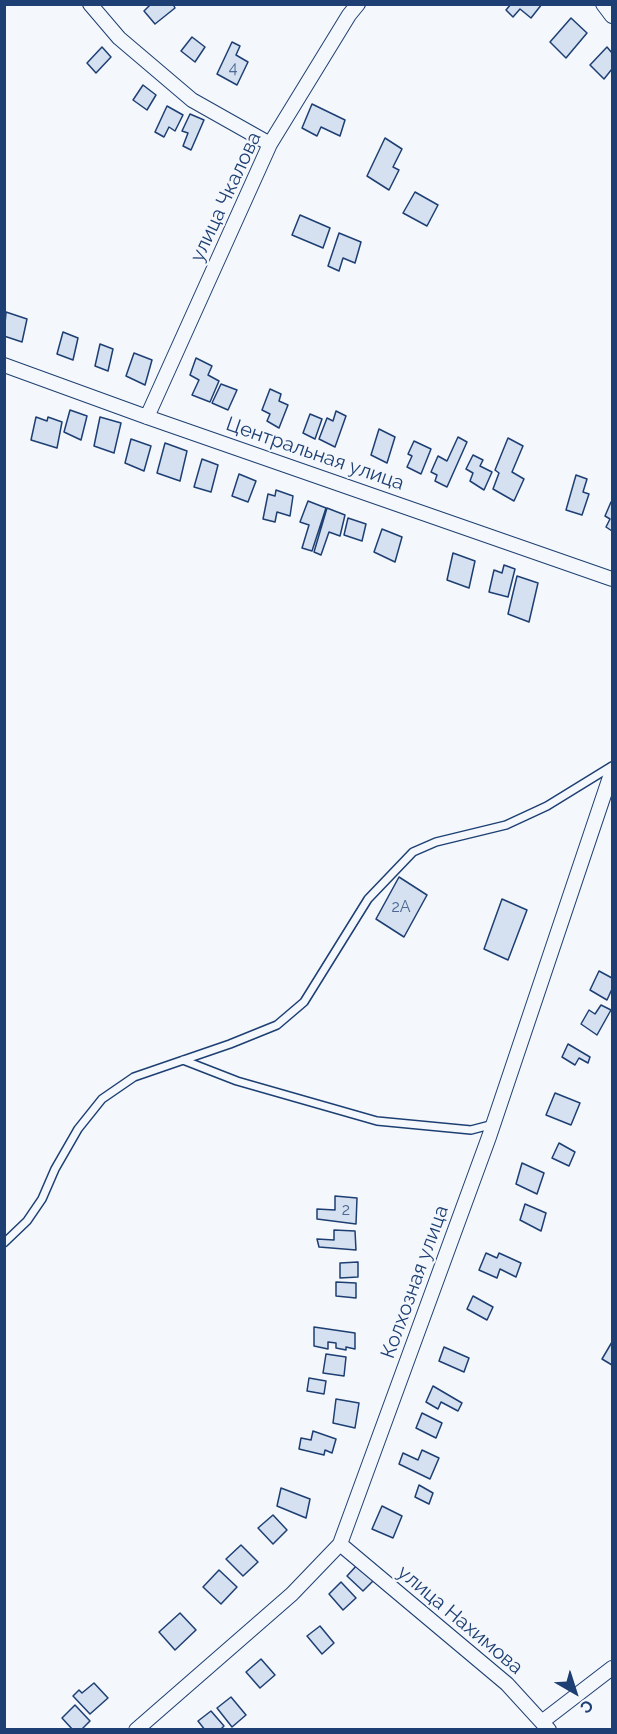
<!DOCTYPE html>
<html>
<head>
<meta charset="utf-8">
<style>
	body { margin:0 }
	#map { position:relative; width:617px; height:1734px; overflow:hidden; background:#f4f7fb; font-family:Raleway,sans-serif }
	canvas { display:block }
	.frame { position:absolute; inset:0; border:6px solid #1d3f73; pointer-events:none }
	.north { position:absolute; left:545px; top:1662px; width:60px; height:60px; -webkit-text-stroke:4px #f4f7fb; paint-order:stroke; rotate:141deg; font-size:16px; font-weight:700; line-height:24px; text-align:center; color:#1d3f73 }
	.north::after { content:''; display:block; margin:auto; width:21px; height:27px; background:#1d3f73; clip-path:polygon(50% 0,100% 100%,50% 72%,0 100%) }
</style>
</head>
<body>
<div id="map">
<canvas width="617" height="1734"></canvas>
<div class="frame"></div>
<div class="north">С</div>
</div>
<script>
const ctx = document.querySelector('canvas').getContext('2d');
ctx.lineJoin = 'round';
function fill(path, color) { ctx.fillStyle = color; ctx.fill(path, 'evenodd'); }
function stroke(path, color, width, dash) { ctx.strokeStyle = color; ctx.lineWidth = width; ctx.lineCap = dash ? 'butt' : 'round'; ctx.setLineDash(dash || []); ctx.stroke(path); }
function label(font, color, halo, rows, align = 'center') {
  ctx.font = font + ' Raleway,sans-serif'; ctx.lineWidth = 4.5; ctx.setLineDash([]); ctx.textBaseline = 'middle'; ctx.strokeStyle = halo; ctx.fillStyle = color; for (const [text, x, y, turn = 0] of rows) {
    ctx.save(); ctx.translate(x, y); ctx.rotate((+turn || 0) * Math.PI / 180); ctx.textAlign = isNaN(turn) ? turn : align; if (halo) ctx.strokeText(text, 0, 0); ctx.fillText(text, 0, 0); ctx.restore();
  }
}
const building = new Path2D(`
	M151 4H173L175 8 155 24 144 11Z
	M511 4H542L531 18 520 9 513 17 506 10Z
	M571 18 587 33 566 58 550 42Z
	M192 37 205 47 195 62 181 51Z
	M232 42 240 46 236 55 248 62 237 85 217 74Z
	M102 47 111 57 96 73 87 63Z
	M607 47 612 53V69L604 79 590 65Z
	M143 85 156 95 147 110 133 100Z
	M312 104 345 120 340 136 321 127 317 136 302 128Z
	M167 106 183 115 175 131 169 127 164 137 155 132Z
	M190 114 204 120 191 150 183 146 188 133 182 131Z
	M385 138 402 149 393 167 399 170 389 190 367 176Z
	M415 192 438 205 427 226 403 213Z
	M300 215 330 228 323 248 292 235Z
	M339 233 361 242 355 263 343 258 339 271 328 266Z
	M6 312 27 319 22 342 4 336Z
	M63 332 78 338 73 360 57 354Z
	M100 344 113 349 108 371 95 366Z
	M134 353 152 360 145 385 126 376Z
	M196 358 212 366 208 375 219 381 210 402 192 395 199 380 190 375Z
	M221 384 237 390 228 410 212 403Z
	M270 389 281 394 279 401 288 405 279 428 267 421 270 414 262 410Z
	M70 410 87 416 81 440 64 432Z
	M336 411 346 416 335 447 319 439 327 418 333 421Z
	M310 414 322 419 315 439 303 433Z
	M36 417 47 421 48 417 62 422 57 448 31 440Z
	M100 417 121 423 114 453 94 446Z
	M379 429 395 437 387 463 371 455Z
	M458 437 467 442 447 487 435 481 437 475 431 472 438 456 447 461Z
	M508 438 523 446 512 472 524 479 514 501 493 489 499 473 495 470Z
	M131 439 151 446 144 471 125 463Z
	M414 441 431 449 421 474 407 467 412 456 408 454Z
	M165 443 187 451 180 481 157 473Z
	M473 455 483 460 480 466 492 472 484 490 470 481 473 473 466 469Z
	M202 459 218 465 211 492 194 487Z
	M239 474 256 481 248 502 232 496Z
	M576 475 587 479 583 492 589 494 582 515 566 510Z
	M276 490 293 496 290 516 277 512 275 522 263 519 268 494 275 496Z
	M308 501 326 508 312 551 302 548 309 525 300 522Z
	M611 502 612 503V531L606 527 610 519 605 516Z
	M327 508 345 515 340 536 329 532 321 555 314 552Z
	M348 518 366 524 362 541 344 535Z
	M382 529 402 537 395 562 374 552Z
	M453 553 475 561 469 588 447 580Z
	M504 565 515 569 508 597 489 592 494 570 502 573Z
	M517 576 538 583 529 622 508 614Z
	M399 877 427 895 404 937 376 919Z
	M502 899 527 910 508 960 484 949Z
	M599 971 612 978V989L607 1000 590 990Z
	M601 1005 611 1010 597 1035 581 1024 589 1010 595 1014Z
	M568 1044 590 1057 588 1063 579 1058 575 1065 562 1057Z
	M555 1093 580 1103 571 1125 546 1115Z
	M559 1143 575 1152 569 1166 552 1158Z
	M522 1163 544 1173 537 1194 516 1184Z
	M335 1196 357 1198 356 1224 317 1219V1209L335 1210Z
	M525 1204 546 1213 541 1231 520 1220Z
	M334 1230 355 1231 356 1250 319 1247 317 1239 334 1240Z
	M486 1253 497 1258 499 1253 521 1263 516 1277 500 1269 497 1278 479 1270Z
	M358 1262V1277L340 1278V1263Z
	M336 1282 356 1283V1298L336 1296Z
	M473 1296 493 1307 487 1320 467 1309Z
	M314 1327 355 1333V1349L346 1347V1350L336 1348V1343L328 1342V1349L314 1346Z
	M612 1342V1365L602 1359Z
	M444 1347 469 1358 464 1372 439 1361Z
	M326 1354 346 1357 344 1376 323 1373Z
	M309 1378 326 1381 324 1394 307 1391Z
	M433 1386 462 1403 458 1411 441 1402 438 1409 426 1402Z
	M336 1399 359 1403 355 1428 333 1423Z
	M422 1413 442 1423 436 1438 416 1428Z
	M313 1431 336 1439 332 1453 325 1450 324 1455 299 1449 301 1438 311 1440Z
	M422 1450 439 1458 430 1479 399 1464 403 1453 418 1460Z
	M419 1485 433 1493 429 1504 415 1497Z
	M281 1488 310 1499 306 1518 277 1506Z
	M382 1506 402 1516 393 1538 372 1529Z
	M273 1515 287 1530 273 1544 258 1528Z
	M241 1545 258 1562 243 1576 226 1559Z
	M358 1564 375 1579 363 1591 347 1576Z
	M219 1570 237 1587 221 1604 203 1587Z
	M341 1582 356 1598 343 1610 329 1594Z
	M180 1613 196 1630 175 1650 159 1632Z
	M320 1626 334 1643 322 1654 307 1636Z
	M261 1659 275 1675 260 1688 246 1672Z
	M94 1683 108 1698 90 1714 73 1696 79 1690 82 1693Z
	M231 1697 246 1715 232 1727 217 1708Z
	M75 1705 90 1721 81 1730H73L62 1718Z
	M211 1711 224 1726 220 1730H205L198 1721Z`);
const service = new Path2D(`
	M183 1060 237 1081 377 1121 471 1130 494 1124
	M4 1243 27 1221 42 1199 55 1169 78 1129 102 1099 134 1077 230 1044 277 1025 304 1002 368 899 413 852 436 842 506 825 547 806 612 766`);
const minor = new Path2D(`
	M90 4 119 38 192 100 270 144
	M603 4 612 16
	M4 365 147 417 612 579
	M147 417 270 144 349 15 358 4
	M340 1544 507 1684 549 1730
	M543 1721 612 1668
	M136 1730 292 1594 340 1544 489 1137 612 771`);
const numberNames = [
	["4",233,68],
	["2А",401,907],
	["2",346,1210]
];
const streetNames = [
	["улица Чкалова",226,197,-65],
	["Центральная улица",315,454,19],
	["Колхозная улица",415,1282,-70],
	["улица Нахимова",460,1620,40]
];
fill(building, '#d5e0f0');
stroke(building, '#1d3f73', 1.5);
stroke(service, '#1d3f73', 10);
stroke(minor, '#1d3f73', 16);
stroke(service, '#f4f7fb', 7);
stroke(minor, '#f4f7fb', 14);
label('16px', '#4b6792', null, numberNames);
label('20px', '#1d3f73', '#f4f7fb', streetNames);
</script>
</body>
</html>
